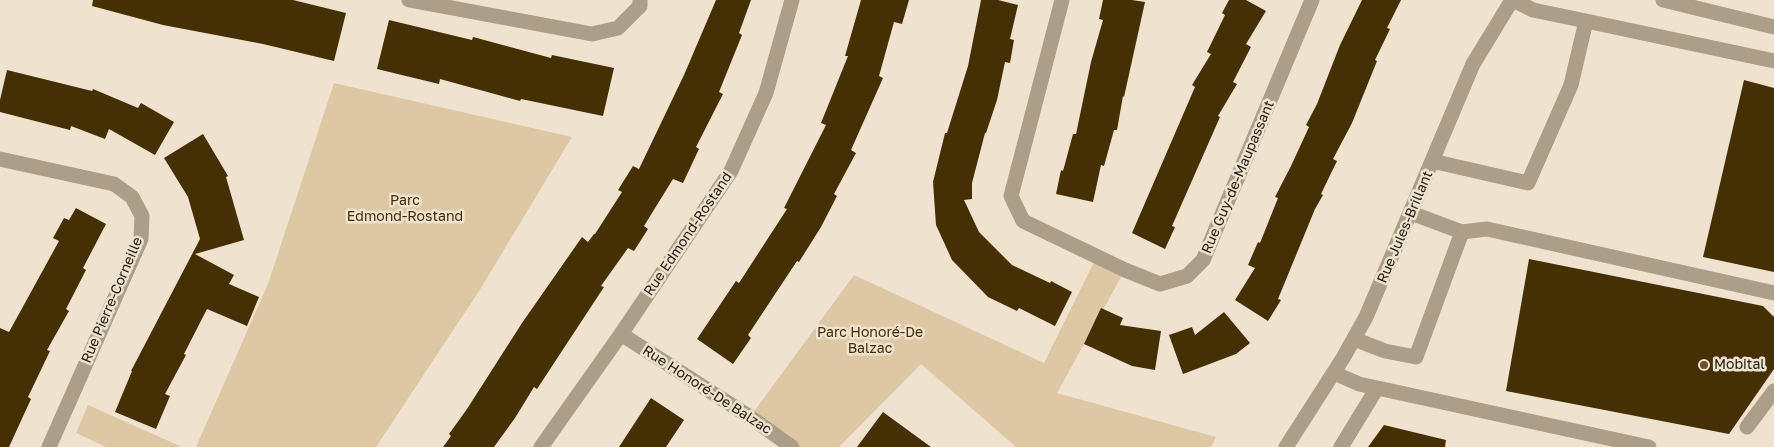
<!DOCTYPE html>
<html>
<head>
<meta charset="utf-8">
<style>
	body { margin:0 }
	canvas { display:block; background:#efe3cf }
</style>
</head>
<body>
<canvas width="1774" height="447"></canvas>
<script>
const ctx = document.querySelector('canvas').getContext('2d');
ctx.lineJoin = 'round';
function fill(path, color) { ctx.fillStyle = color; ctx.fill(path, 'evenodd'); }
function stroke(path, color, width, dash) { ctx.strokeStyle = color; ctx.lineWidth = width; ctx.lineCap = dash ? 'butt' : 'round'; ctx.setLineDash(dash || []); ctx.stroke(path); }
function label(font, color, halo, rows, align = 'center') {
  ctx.font = font + ' "Golos Text",sans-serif'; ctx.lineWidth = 5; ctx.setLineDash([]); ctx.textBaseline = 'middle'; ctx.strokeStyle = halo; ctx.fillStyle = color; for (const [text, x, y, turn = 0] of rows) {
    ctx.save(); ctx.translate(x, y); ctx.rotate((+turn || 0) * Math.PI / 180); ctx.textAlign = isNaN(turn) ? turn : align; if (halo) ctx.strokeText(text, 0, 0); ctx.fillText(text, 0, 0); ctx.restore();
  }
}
const green = new Path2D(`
	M334 83 572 137 481 288 376 447H196L268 284Z
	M1097 256 1125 270 1057 393 1216 437 1211 447H1016L921 364 839 447H791L750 417 854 275 1044 363Z
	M88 405 182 447H106L76 433Z`);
const building = new Path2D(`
	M93 0H293L346 13 334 61 263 44 163 25 92 6Z
	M716 0H751L739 33 742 35 719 92 723 94 696 147 699 149 683 183 673 179 644 226 648 229 634 251 628 248 601 286 604 287 537 389 534 387 515 418 494 447H443L451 436 449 434 467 409 522 323 582 237 588 242 594 234H595L622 192 618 190 633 166 639 169 684 75Z
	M861 0H909L902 24 894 22 879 76 883 78 851 150 856 153 834 194 837 196 821 227 799 262 797 261 748 335 751 338 733 364 697 339 736 281 739 283 787 209 784 208 826 125 821 123 848 56H845Z
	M981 0H998L1018 5 1010 39 1014 40 1010 63 1005 62 997 100 986 133H985L972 183V199L964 200 979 232 1012 265 1050 283 1051 281 1072 292 1055 326 1019 308 1017 311 988 297 952 260 936 225 933 182 945 133H947L968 66Z
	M1103 0H1132L1145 2 1124 97 1123 96 1117 130H1114L1104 166 1101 165 1093 202 1056 194 1061 170 1063 171 1073 134H1076L1091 62 1103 20 1099 19Z
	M1229 0H1246L1266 11 1246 44 1251 47 1233 82 1237 84 1218 116 1220 117 1172 226 1175 227 1165 249 1132 233 1195 87 1192 85 1211 54 1207 52 1225 15 1222 13Z
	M1362 0H1401L1387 28 1390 29 1375 60 1377 61 1352 123 1333 159 1337 161 1321 194 1323 195 1315 209 1278 299 1281 300 1268 321 1235 300 1255 268 1248 265 1258 242 1260 243 1278 198 1275 197 1291 166 1309 127 1306 125 1317 104 1340 45Z
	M389 20 472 40 473 37 551 58 552 55 614 68 603 116 521 99 520 101 440 79 439 84 377 69Z
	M7 70 92 91 93 89 138 108 141 103 174 122 155 155 109 129 105 139 71 126 70 130 0 112V100Z
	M1744 80 1774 88V272L1703 257Z
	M203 134 228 176 226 177 244 240 195 254 234 275 229 284 259 297 247 326 207 309 184 354 186 355 165 394 170 396 156 429 115 412 132 371H131L200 239 188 197 164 158Z
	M76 208 106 224 83 268 86 270 66 309 69 311 47 350 50 351 28 397 31 399 9 447H0V328L9 332 59 241 53 238 64 218 69 220Z
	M1529 259 1763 306 1774 317V369L1729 434 1506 391Z
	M1101 308 1123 318 1120 325 1161 331 1155 370 1132 366 1084 344Z
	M1224 312 1250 343 1236 354 1183 374 1169 335 1192 327 1195 335Z
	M651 398 684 420 666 447H619Z
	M883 412 931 447H857Z
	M1384 425 1446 440 1445 447H1368Z`);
const minor = new Path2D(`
	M409 0 592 34 618 28 640 6V0
	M1062 0 1011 196 1023 221 1125 270 1160 284 1187 276 1203 260 1312 0
	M1663 0 1774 27
	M1586 21 1774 61
	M0 159 114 184 132 197 142 216 141 239 49 447
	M1432 161 1528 183 1571 85 1586 21 1533 10 1513 0
	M1462 232 1487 229 1774 293
	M621 334 750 417 792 447
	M1354 339 1385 351 1416 357 1462 232 1411 213
	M1334 373 1359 384 1649 447
	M1747 427 1774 391
	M541 447 621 334 731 171 766 93 792 0
	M1286 447 1343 358 1366 317 1473 64 1512 0
	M1341 447 1377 388`);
const markers = [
	[1704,365,5,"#6c5224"]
];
const streetNames = [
	["Rue Guy-de-Maupassant",1238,177,-67],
	["Rue Jules-Brillant",1405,227,-67],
	["Rue Edmond-Rostand",688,234,-56],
	["Rue Pierre-Corneille",112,300,-67],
	["Rue Honoré-De Balzac",707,390,33]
];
const parkNames = [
	["Parc",405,201],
	["Edmond-Rostand",405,217],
	["Parc Honoré-De",870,333],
	["Balzac",870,349]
];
const poiNames = [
	["Mobital",1714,365]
];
fill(green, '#ddc7a5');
fill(building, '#453005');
stroke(minor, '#ac9e88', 15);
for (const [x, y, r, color] of markers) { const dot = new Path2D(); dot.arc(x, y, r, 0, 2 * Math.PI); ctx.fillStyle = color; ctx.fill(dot); stroke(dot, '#efe3cf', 2); }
label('14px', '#1e1912', '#efe3cf', streetNames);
label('14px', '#422c00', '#efe3cf', parkNames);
label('14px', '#1e1912', '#efe3cf', poiNames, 'left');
</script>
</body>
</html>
